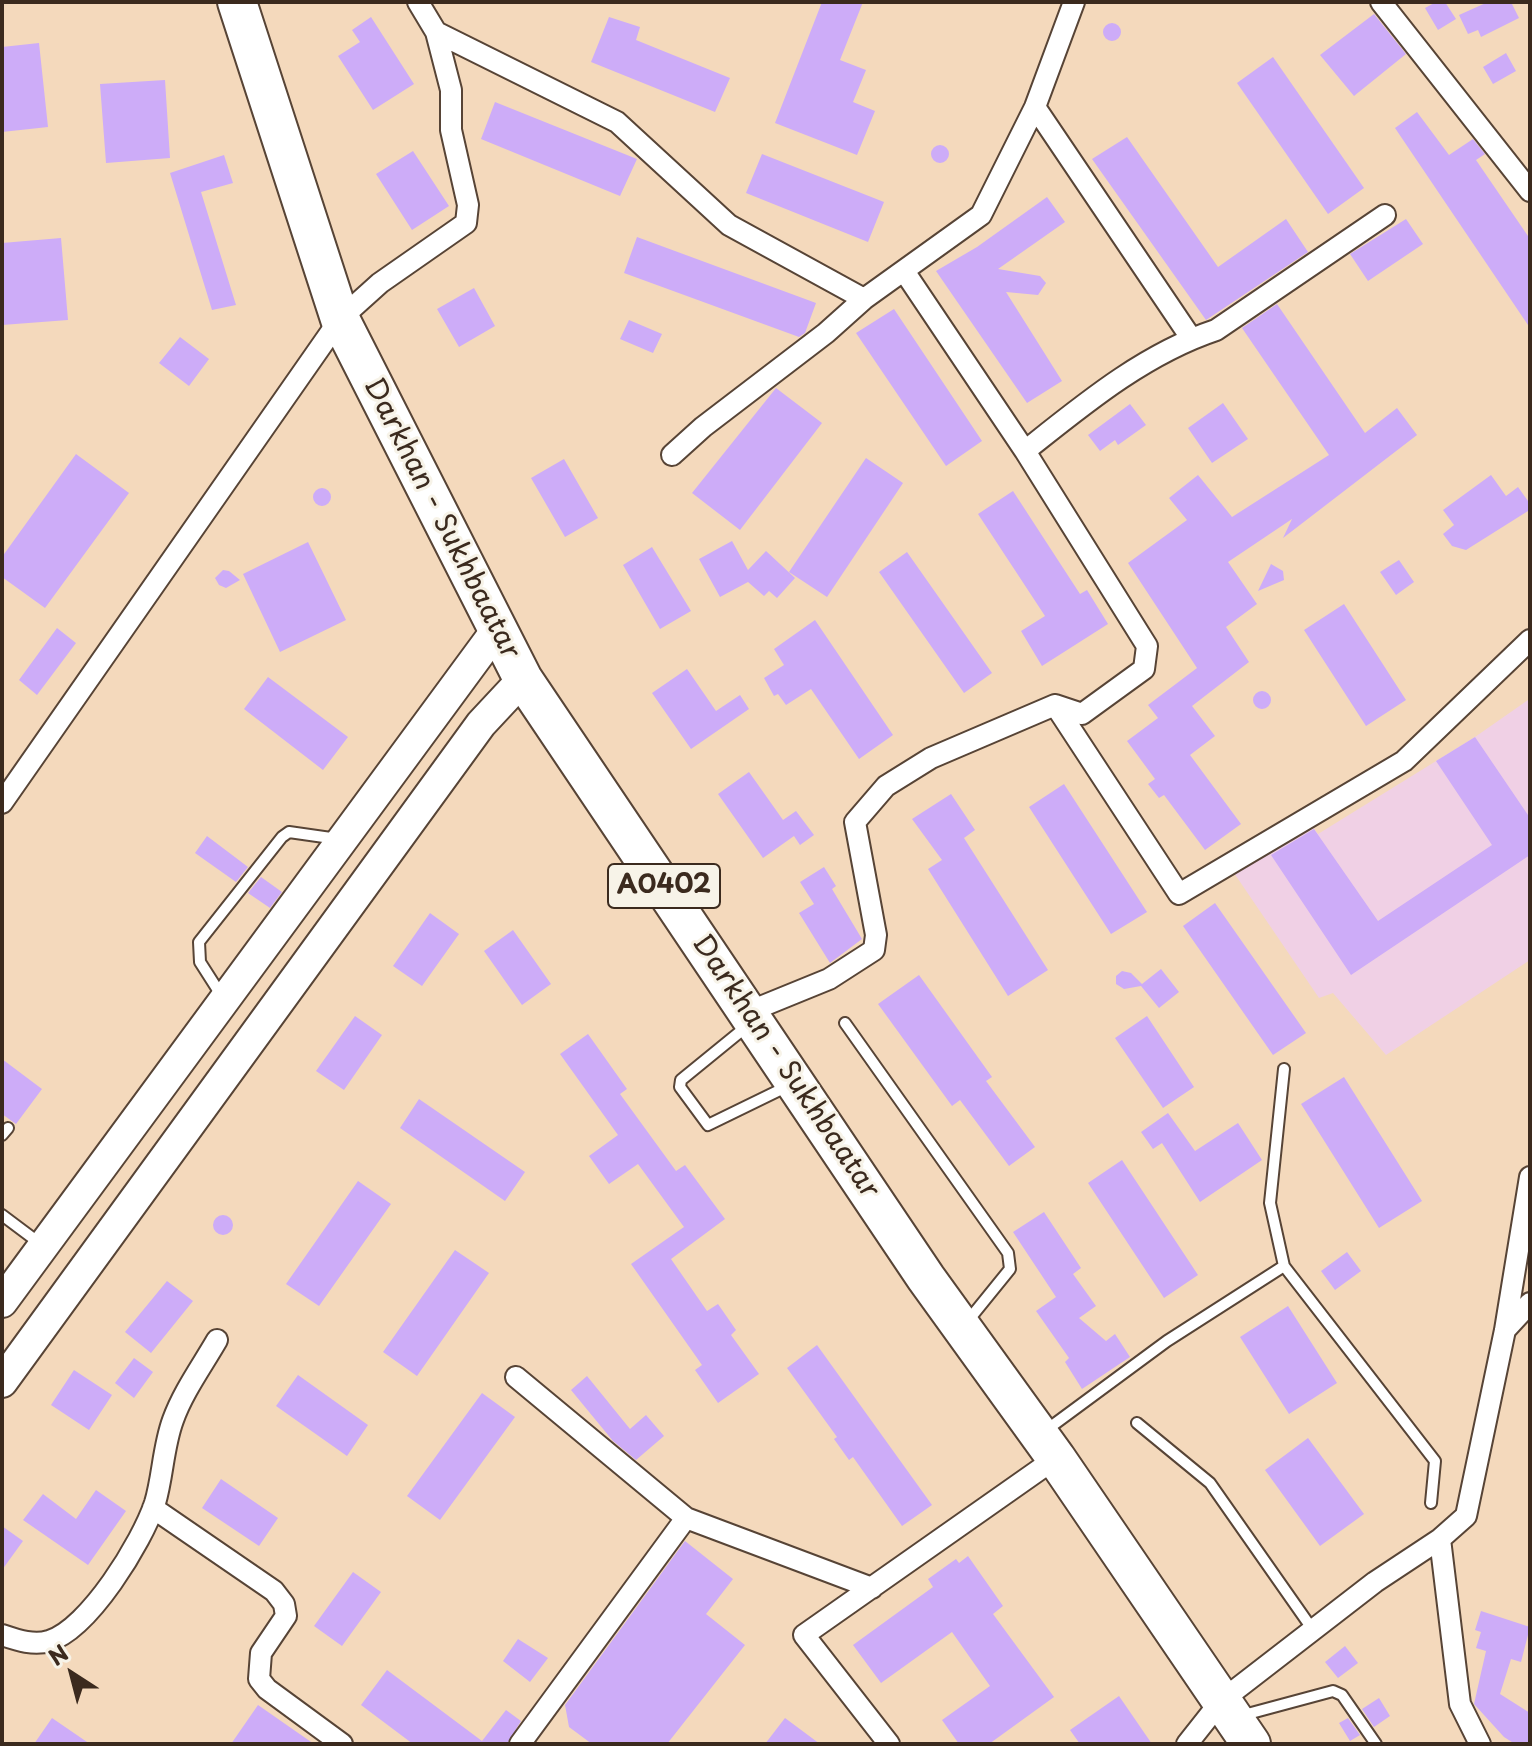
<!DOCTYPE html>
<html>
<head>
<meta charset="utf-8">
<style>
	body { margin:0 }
	#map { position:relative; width:1532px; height:1746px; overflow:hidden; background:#f4d9bc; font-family:"Playpen Sans",sans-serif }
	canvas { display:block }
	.frame { position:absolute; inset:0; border:4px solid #3b2a1e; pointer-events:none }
	.north { position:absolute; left:32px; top:1634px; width:80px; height:80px; -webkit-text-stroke:6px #f7f3e8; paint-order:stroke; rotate:324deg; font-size:22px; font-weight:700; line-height:32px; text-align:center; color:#3b2a1e }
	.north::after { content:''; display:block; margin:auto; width:28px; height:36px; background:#3b2a1e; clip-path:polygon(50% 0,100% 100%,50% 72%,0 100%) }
</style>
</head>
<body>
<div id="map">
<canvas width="1532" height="1746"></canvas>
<div class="frame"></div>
<div class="north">N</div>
</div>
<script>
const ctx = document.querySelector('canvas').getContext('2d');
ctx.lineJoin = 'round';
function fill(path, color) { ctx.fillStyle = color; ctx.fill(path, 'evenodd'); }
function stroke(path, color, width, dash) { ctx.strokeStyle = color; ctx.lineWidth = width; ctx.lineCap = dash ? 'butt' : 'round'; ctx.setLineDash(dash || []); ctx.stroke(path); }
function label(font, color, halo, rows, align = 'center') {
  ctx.font = font + ' "Playpen Sans",sans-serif'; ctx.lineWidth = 6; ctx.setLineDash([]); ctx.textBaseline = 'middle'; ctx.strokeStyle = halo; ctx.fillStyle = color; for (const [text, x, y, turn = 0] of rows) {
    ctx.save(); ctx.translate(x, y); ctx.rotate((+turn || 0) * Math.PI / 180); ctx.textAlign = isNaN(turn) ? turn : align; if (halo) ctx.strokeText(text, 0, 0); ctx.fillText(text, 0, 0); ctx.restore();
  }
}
const built = new Path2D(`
	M1528 700 1530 960 1386 1055 1333 993 1319 998 1234 873 1312 826 1318 834 1475 737Z`);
const building = new Path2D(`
	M822 2H863L840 60 866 70 853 102 875 111 857 155 775 123Z
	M1436 2H1445L1456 19 1438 30 1425 8Z
	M1488 2H1511L1519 18 1481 37 1478 30 1468 34 1459 15Z
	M1374 14 1406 54 1354 96 1320 55Z
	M371 17 414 84 373 110 338 56 360 42 352 30Z
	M609 17 640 27 636 40 730 78 715 112 591 62Z
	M1103 32a9 9 0 1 1 18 0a9 9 0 1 1-18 0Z
	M39 43 48 127 2 132V47Z
	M1506 53 1516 71 1493 84 1483 67Z
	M1273 57 1364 188 1328 214 1237 83Z
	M165 80 170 158 106 163 100 84Z
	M495 102 637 159 620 196 481 139Z
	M1417 112 1449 155 1473 139 1485 154 1476 160 1530 239V328L1395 128Z
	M1127 137 1218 267 1286 219 1308 252 1206 320 1092 159Z
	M931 154a9 9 0 1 1 18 0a9 9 0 1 1-18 0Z
	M413 151 449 206 412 230 376 174Z
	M762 154 884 202 868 242 746 193Z
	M224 155 233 183 201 192 236 305 212 310 170 173Z
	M1047 197 1065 222 998 269 1040 276 1046 283 1038 295 1006 292 1062 381 1027 403 936 271 977 247Z
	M1406 219 1423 244 1368 281 1350 254Z
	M637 237 816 303 805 333 799 337 624 273Z
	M61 238 68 320 2 325V243Z
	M474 288 495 326 459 347 437 309Z
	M1277 304 1365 433 1397 408 1417 435 1283 538 1292 519 1228 562 1257 604 1226 627 1249 662 1192 706 1215 736 1190 755 1241 824 1205 850 1164 795 1159 798 1148 784 1155 779 1127 741 1158 718 1148 705 1197 668 1128 563 1187 520 1169 498 1198 475 1232 517 1329 455 1242 328Z
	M894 309 982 441 946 466 856 333Z
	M629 320 662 334 653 353 620 339Z
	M180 337 209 359 189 386 159 363Z
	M776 388 822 423 740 530 692 493Z
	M1223 403 1248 439 1212 463 1188 428Z
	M1130 404 1146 425 1118 445 1115 440 1100 451 1088 435Z
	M76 454 129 493 45 608 2 577V557Z
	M866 458 903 483 827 597 789 572Z
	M564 459 598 518 565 537 531 478Z
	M1491 475 1506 496 1518 487 1528 501V511L1466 550 1452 546 1443 534 1454 525 1443 510Z
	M313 497a9 9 0 1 1 18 0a9 9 0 1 1-18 0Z
	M1013 491 1080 594 1087 590 1108 624 1042 666 1021 631 1045 616 978 514Z
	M732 541 748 570 766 551 795 578 777 598 769 591 764 596 748 582 720 597 699 559Z
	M308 542 346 620 280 652 243 574Z
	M652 547 691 611 660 629 623 565Z
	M907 552 992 673 964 693 879 572Z
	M1399 560 1414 582 1396 595 1380 572Z
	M1271 564 1283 571 1284 580 1258 591Z
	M223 570 229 571 240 580 226 588 219 585 215 578Z
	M1344 604 1406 700 1366 726 1304 630Z
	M815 620 893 735 859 759 811 689 786 705 778 694 774 696 764 678 784 665 774 649Z
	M57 628 76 643 37 695 19 680Z
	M687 669 716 711 740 695 749 709 691 749 652 693Z
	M268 677 348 737 323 770 244 709Z
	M1253 700a9 9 0 1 1 18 0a9 9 0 1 1-18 0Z
	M1475 737 1530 818V855L1351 975 1271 855 1314 829 1378 921 1492 845 1436 761Z
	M749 772 783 820 796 811 814 835 800 845 794 836 763 858 718 794Z
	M1064 784 1147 912 1111 934 1029 807Z
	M951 794 975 830 964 838 1048 970 1008 996 928 869 942 860 912 819Z
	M207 836 248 867 236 882 195 853Z
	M824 867 836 886 832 889 862 939 830 963 799 913 814 904 800 882Z
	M261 877 282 892 270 908 248 893Z
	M1215 903 1306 1033 1273 1055 1183 926Z
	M430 913 459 934 422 986 393 966Z
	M513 930 551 984 522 1005 484 951Z
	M1161 969 1179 992 1159 1008 1141 986 1124 989 1116 984V976L1122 971 1131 973 1142 984Z
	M919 975 992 1077 986 1081 1035 1147 1009 1166 960 1100 952 1106 878 1004Z
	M355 1016 382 1035 344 1090 316 1071Z
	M1147 1016 1194 1087 1163 1108 1115 1038Z
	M588 1034 627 1089 620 1094 676 1171 685 1165 725 1219 671 1259 707 1311 718 1304 736 1330 731 1335 759 1374 718 1403 695 1370 702 1365 631 1264 684 1227 638 1164 609 1184 589 1156 618 1135 560 1054Z
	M2 1059 42 1089 16 1124 2 1114Z
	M1344 1077 1422 1201 1379 1228 1301 1104Z
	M419 1099 525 1172 505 1201 400 1128Z
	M1168 1113 1195 1151 1238 1123 1262 1160 1200 1202 1162 1143 1153 1149 1141 1132Z
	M1122 1160 1198 1275 1164 1298 1088 1183Z
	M358 1181 391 1204 319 1306 286 1284Z
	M1044 1212 1081 1268 1073 1274 1096 1306 1079 1318 1106 1341 1115 1334 1130 1357 1082 1389 1065 1362 1069 1358 1036 1311 1056 1297 1013 1232Z
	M213 1225a10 10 0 1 1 20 0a10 10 0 1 1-20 0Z
	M455 1250 489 1273 417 1376 383 1352Z
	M1347 1252 1361 1271 1335 1290 1321 1271Z
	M167 1281 193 1301 151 1353 125 1332Z
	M1288 1306 1337 1383 1289 1414 1240 1337Z
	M817 1345 932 1505 902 1526 853 1457 849 1460 834 1439 837 1437 787 1368Z
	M134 1358 153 1372 134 1398 115 1383Z
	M74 1370 112 1395 89 1430 51 1405Z
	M298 1375 368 1425 347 1456 276 1406Z
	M587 1376 630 1429 646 1415 664 1436 636 1460 613 1441 571 1390Z
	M482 1393 515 1417 440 1520 407 1496Z
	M1308 1438 1364 1514 1320 1546 1265 1470Z
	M221 1479 278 1518 259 1546 202 1508Z
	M96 1490 126 1511 88 1565 23 1520 43 1494 76 1519Z
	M2 1526 23 1541 2 1570Z
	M685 1541 733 1579 706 1614 745 1645 667 1744H592L569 1727 565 1705Z
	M968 1556 1003 1606 993 1614 1054 1697 989 1744H959L942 1720 990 1686 952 1632 881 1683 853 1645 933 1587 928 1579 956 1559 959 1563Z
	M353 1572 381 1592 342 1646 314 1626Z
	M1481 1611 1530 1627 1521 1662 1511 1659 1500 1694 1530 1713V1744H1515L1504 1737 1474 1704 1486 1651 1476 1648 1481 1632 1475 1630Z
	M518 1639 548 1658 530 1682 503 1661Z
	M1345 1646 1358 1663 1338 1678 1325 1662Z
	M387 1670 482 1741 506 1710 521 1721 507 1744H413L361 1705Z
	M1119 1696 1152 1744H1080L1070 1730Z
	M1379 1698 1390 1716 1374 1727 1362 1709Z
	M258 1705 314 1744H231Z
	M52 1718 90 1744H34Z
	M785 1718 820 1744H765Z
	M1348 1718 1360 1735 1350 1741 1339 1723Z`);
const lane = new Path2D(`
	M223 998 200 962 199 942 282 837 289 832 338 839
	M845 1023 1008 1253 1010 1269 967 1322
	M746 1027 681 1080 680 1087 708 1125 788 1086
	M2 1135 8 1128
	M2 1215 42 1245
	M1284 1266 1435 1461 1431 1503
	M1137 1423 1210 1483 1313 1630
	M1045 1431 1167 1341 1284 1266 1270 1203 1284 1069
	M1240 1716 1333 1691 1342 1695 1376 1744`);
const street = new Path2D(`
	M1381 2 1530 191
	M436 32 617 122 729 225 864 299
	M1035 107 1191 338
	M1025 451C1084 404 1144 354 1216 330L1385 215
	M672 455 703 427 826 333 864 299 981 215 1035 107 1074 2
	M1055 705 1179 894 1404 761 1530 640
	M2 803 340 319 380 283 466 223 468 205 451 130V90L436 32 418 2
	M748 1012 829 979 874 950 876 935 855 822 886 786 931 758 1055 705 1082 714 1144 669 1147 646 1025 451 904 271
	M1505 1330 1530 1303
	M516 1377 686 1518 872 1588
	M153 1508 274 1591 284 1604 286 1616 261 1653 259 1679 267 1689 342 1744
	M2 1635C17 1640 34 1646 49 1641 89 1629 142 1542 155 1503 163 1476 163 1447 173 1420 183 1392 202 1366 217 1340
	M520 1744 686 1518
	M889 1744 804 1635 1056 1458
	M1187 1744 1221 1701 1375 1582 1440 1539
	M1480 1744 1460 1704 1440 1539 1466 1516 1505 1330 1530 1177`);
const secondary = new Path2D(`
	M2 1302 496 631
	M2 1382 481 724 523 679`);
const highway = new Path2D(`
	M237 2 340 319 523 679 926 1278 1056 1458 1251 1744`);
const shields = [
	[664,886,112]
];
const shieldNames = [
	["A0402",664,886]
];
const streetNames = [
	["Darkhan - Sukhbaatar",441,519,63],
	["Darkhan - Sukhbaatar",785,1067,56]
];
fill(built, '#f0d0e5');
fill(building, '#cdacf8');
stroke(lane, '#574436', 14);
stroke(street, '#574436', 24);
stroke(secondary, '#574436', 34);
stroke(highway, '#574436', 42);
stroke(lane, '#fff', 10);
stroke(street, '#fff', 20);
stroke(secondary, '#fff', 30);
stroke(highway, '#fff', 38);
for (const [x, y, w] of shields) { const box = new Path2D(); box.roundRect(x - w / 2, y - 22, w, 44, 6); ctx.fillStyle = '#f7f3e8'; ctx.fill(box); stroke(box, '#3b2a1e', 2); }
label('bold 26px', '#3b2a1e', null, shieldNames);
label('28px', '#3b2a1e', '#f7f3e8', streetNames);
</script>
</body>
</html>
